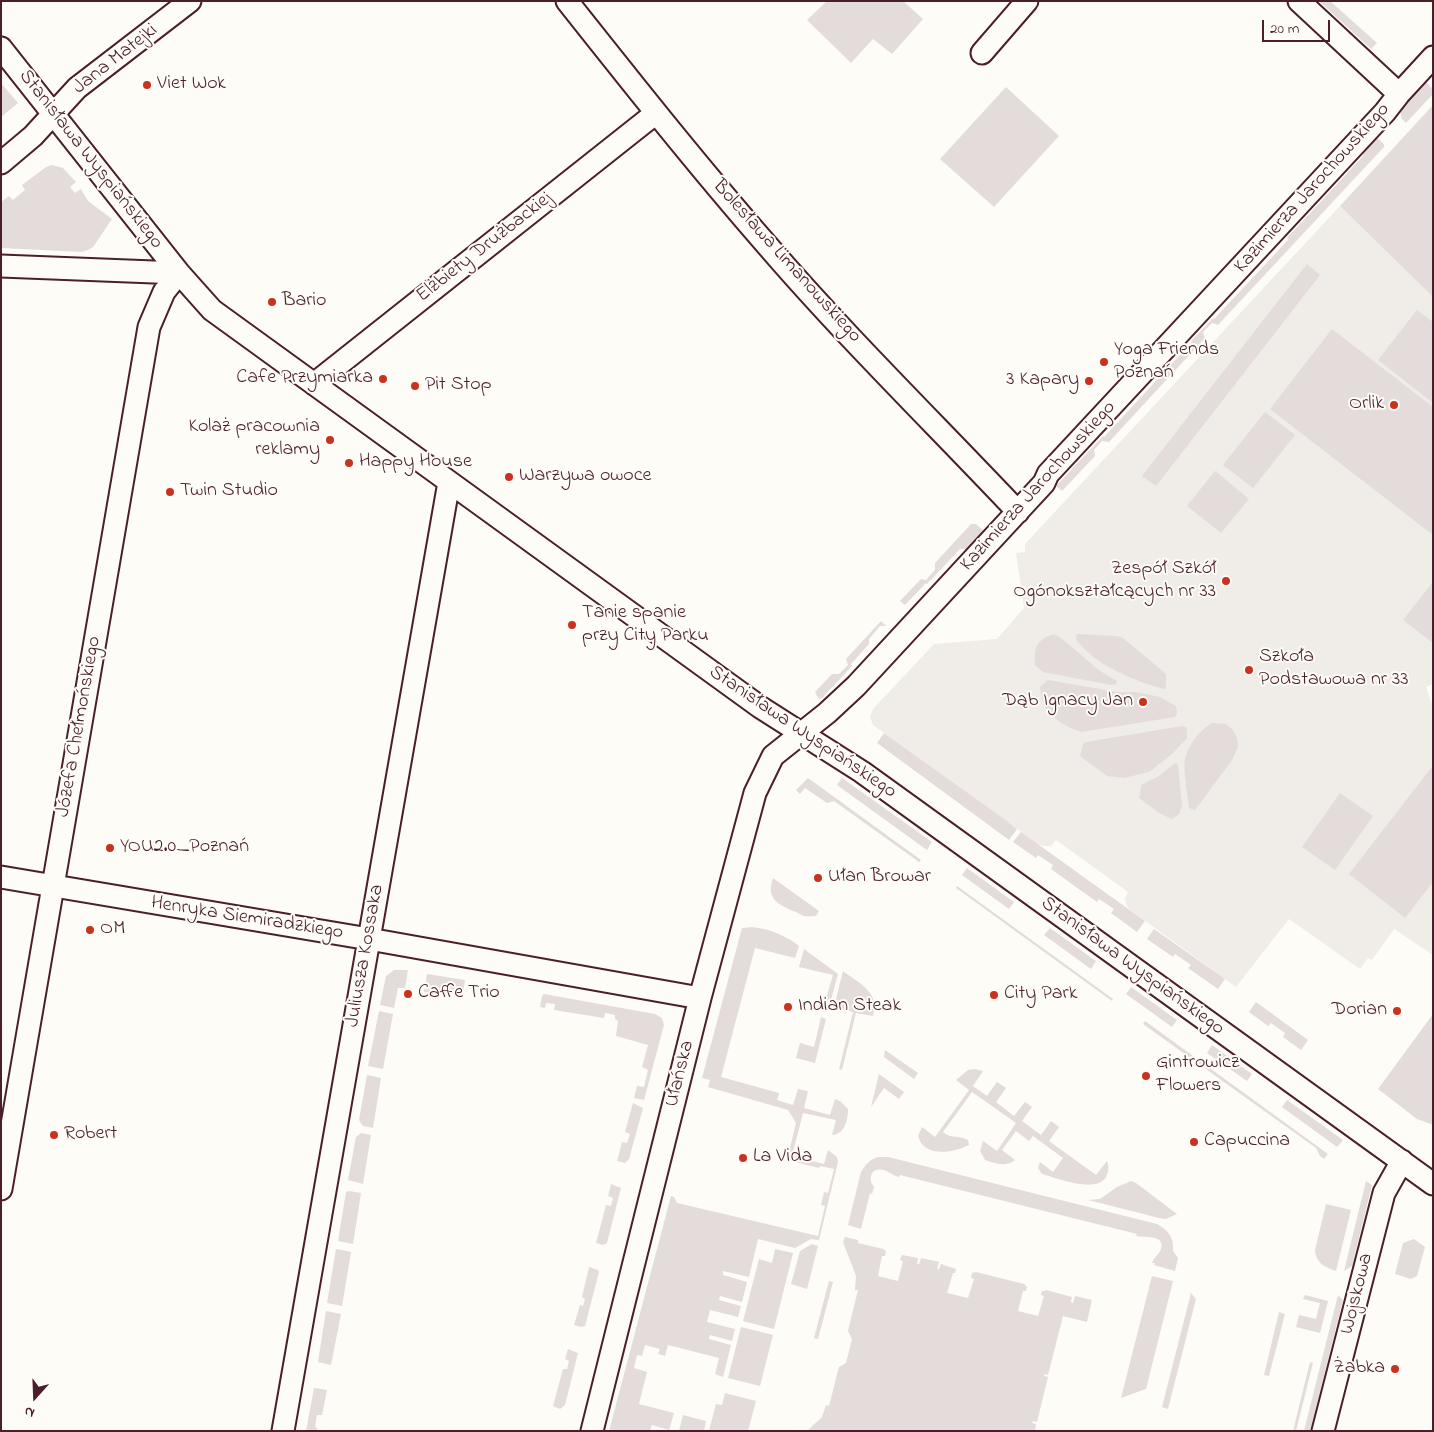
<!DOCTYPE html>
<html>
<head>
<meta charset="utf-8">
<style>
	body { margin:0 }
	#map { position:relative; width:1434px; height:1432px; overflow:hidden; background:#fdfcf7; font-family:"Indie Flower",sans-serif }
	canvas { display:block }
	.frame { position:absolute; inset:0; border:2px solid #4a1f2b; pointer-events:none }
	.north { position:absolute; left:10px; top:1372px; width:50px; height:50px; -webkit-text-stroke:4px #fdfcf7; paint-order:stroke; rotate:200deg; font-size:14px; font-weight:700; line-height:20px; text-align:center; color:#4a1f2b }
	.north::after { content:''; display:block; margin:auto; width:18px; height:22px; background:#4a1f2b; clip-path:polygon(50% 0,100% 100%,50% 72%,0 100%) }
	.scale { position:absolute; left:1262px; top:20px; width:68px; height:22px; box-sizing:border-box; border:2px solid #4a1f2b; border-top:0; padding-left:6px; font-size:15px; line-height:18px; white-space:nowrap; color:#4a1f2b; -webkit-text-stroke:4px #fdfcf7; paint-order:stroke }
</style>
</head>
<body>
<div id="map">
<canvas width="1434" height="1432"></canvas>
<div class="frame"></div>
<div class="north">N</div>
<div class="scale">20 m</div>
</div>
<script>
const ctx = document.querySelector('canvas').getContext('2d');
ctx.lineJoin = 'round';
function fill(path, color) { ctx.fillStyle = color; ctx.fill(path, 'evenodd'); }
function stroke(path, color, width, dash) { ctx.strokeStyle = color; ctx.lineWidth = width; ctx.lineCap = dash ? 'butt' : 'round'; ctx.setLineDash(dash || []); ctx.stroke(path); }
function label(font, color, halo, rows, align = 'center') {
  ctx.font = font + ' "Indie Flower",sans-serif'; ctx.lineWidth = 4; ctx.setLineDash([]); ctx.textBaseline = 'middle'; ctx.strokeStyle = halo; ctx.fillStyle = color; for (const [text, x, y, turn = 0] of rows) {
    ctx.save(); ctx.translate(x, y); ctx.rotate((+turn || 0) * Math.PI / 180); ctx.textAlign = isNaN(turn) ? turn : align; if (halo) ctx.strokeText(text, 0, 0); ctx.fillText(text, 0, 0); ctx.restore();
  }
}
const built = new Path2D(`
	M1340 206 1433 297V684L1426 687 1433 707V955L1394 929 1372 960 1368 958 1360 969 1289 919 1236 987 1129 909 1126 904 1125 898 1128 892 1056 840 1051 846H1043L1036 843 1003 818 873 725 870 717 873 709 934 644 997 639 1024 608 1016 553 1025 552V544Z`);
const green = new Path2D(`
	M827 1H903L923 19 892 54 873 39 851 63 807 20Z
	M1319 1H1330L1377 43 1371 49Z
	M1426 82 1433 89V94L1406 123 1402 119 1400 110Z
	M1 83 18 103 1 117Z
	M1006 87 1059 136 994 207 940 159Z
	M1433 105V297L1340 206Z
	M1375 136 1384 144V147L1218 325 1212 323 1203 332 1205 338 1109 442 1102 441 1094 450 1095 456 1062 491 1056 486 1103 436 1104 437 1192 342 1191 341 1213 318 1214 319 1288 240 1287 238 1363 156 1365 147Z
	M52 165 63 168 76 182 70 187 75 193 81 189 88 201 112 219 93 247 88 250 82 252 1 248V202L9 196 13 200 25 190 22 185 46 167Z
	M1307 264 1320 275 1156 486 1142 476Z
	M1417 310 1433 322V403L1378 360Z
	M1332 329 1433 407V535L1270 409Z
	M1265 412 1295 435 1253 488 1223 465Z
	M1215 471 1249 499 1221 533 1187 506Z
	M971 524H976L985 532 969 549H960L927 584 926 583 905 605 900 601 921 579 926 580 935 570V563Z
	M1433 582V643L1403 620Z
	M881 621 886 626H880L869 639V644L851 664 852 666 821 699 817 696 815 692 832 674H839L848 665 846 659Z
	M1054 634 1061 638 1100 671 1117 681 1116 684 1111 685 1043 672 1035 665C1034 647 1036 640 1054 634Z
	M1077 634 1116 636 1123 638 1166 674V687L1164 689C1134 681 1094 665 1076 639Z
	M1048 680 1117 692H1136L1160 697 1176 706 1177 713 1175 717 1081 732C1066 727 1054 720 1045 707 1042 702 1041 693 1040 687Z
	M1213 723 1226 724 1233 730 1237 738 1238 747 1232 760 1195 810 1189 808C1188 796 1183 771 1185 760 1187 746 1201 728 1213 723Z
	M1182 726 1187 728V738L1172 754 1149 772 1124 778 1107 776 1080 756 1083 744 1086 742Z
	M884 733 1003 818 1017 829 1009 840 877 743Z
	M1175 763 1178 765 1182 806 1179 814 1172 819 1159 813 1138 797 1140 796 1141 785 1159 776Z
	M1431 768 1433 769V882L1405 918 1349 874Z
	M808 778 921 860 919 862 834 801 827 803 805 788 800 794 796 790Z
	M842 778 932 842 927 850 837 785Z
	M1340 793 1373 816 1335 870 1302 847Z
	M1021 832 1145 921 1137 932 1111 913 1114 909 1099 899 1097 902 1051 869 1053 865 1038 855 1036 858 1013 842Z
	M967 868 1014 902 1009 909 962 875Z
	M773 878 819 911 816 916C812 916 808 917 804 916 801 915 797 912 793 911 777 904 766 898 773 878Z
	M957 886 1113 999 1112 1001 956 888Z
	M752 927C770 929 785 935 799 946L795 958 755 948 721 1077 779 1093 777 1100 793 1105 798 1089 808 1091 804 1108 830 1115 835 1099 840 1101 848 1109C848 1120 845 1134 832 1135L836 1120 803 1113 792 1156 824 1164 828 1150 837 1157 838 1162 819 1240 811 1239 795 1248 758 1239 749 1277 723 1271V1275L747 1282 742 1302 720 1296 719 1300 741 1306 738 1317 710 1310 707 1322 735 1329 732 1341 710 1335 709 1339 731 1345 723 1377 715 1374 719 1358 668 1345 665 1356 658 1354 660 1349 645 1345 642 1356 637 1355 634 1368 647 1372 639 1404 674 1413 669 1430 652 1425 650 1431H609L671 1196 674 1197 677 1203 818 1236 825 1206 821 1205 824 1192 828 1193 834 1169 820 1166 819 1168 787 1160 796 1123 788 1110 708 1087 710 1080 702 1078 742 928Z
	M1050 928 1096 961 1091 969 1044 935Z
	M1154 929 1225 979 1218 989 1188 968 1191 965 1175 954 1173 957 1147 939Z
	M804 949 838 974 828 1011 823 1009 833 975 799 967Z
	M394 970H408L405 988H398L394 1008 380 1005 386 976Z
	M843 971C860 984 880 992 873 1016L856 1013 842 1070 839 1069 853 1012 834 1007Z
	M427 974 465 980 463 993 436 989 435 993 424 992Z
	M1131 987 1177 1020 1172 1027 1126 994Z
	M544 994 655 1014 662 1018 664 1025 644 1100 634 1098 637 1086 644 1087 648 1070 642 1067 648 1045 616 1036 618 1021 615 1019V1015L605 1013 604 1018 554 1010 555 1004 546 1003 545 1008 540 1007 542 996Z
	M1256 1002 1308 1040 1301 1050 1283 1037 1285 1033 1271 1023 1268 1026 1249 1012Z
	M379 1011 393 1014 383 1069 368 1066Z
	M1433 1014V1125L1417 1119 1378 1089Z
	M821 1017 826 1019 815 1063 796 1058 800 1043 814 1047Z
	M1145 1021 1328 1154 1324 1159 1320 1156 1316 1148 1143 1024Z
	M1212 1045 1252 1074 1247 1081 1207 1053Z
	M885 1050 918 1073 914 1079 884 1057Z
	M975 1069 983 1071 973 1086 987 1096 997 1082 1006 1088 996 1102 1014 1116 1025 1102 1032 1107 1022 1121 1041 1135 1051 1121 1059 1127 1049 1141 1096 1175 1107 1161C1109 1167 1109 1171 1106 1177 1096 1194 1057 1178 1042 1174L1038 1168 1040 1162 1053 1172 1063 1158 1033 1136 1029 1141 1016 1131 1002 1150 1015 1160C1006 1168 995 1163 985 1160L980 1151 983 1141 997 1151 1016 1123 972 1092 943 1132C951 1139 959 1135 968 1140L969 1145C953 1153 924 1158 918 1136L922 1127 935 1137 969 1090 956 1080 968 1070Z
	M879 1074 904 1092 899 1099 884 1088 871 1107Z
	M367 1075 381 1078 373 1128 363 1126 359 1120Z
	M1287 1100 1343 1140 1337 1147 1282 1107Z
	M633 1103 643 1108 629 1159 625 1163 617 1161 622 1142 627 1143 630 1134 625 1132Z
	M361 1133 371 1135 363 1184 348 1180 356 1137Z
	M878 1157H888L1157 1224C1169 1231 1174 1237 1173 1251L1178 1258 1175 1271 1154 1265 1155 1263H1152C1154 1257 1159 1255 1161 1249 1166 1234 1143 1238 1136 1236L1137 1234 900 1175 899 1177C890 1175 885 1166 874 1171 870 1175 869 1181 874 1187L872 1194 870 1193 861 1229 848 1225 861 1172C866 1164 869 1160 878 1157Z
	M1131 1181 1136 1183 1177 1214 1166 1219 1159 1218 1088 1200 1100 1199 1117 1187Z
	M1366 1181 1372 1185 1352 1266 1344 1271Z
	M611 1184 621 1188 607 1243 603 1245 596 1243 606 1205 611 1206 613 1198 608 1196Z
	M349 1191 361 1193 353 1244 338 1241 346 1192Z
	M1326 1204 1351 1210 1336 1271C1324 1267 1316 1263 1315 1250Z
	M845 1237 858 1240V1243L883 1249 886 1251 885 1256H882L878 1276 898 1281 903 1261 900 1260 902 1255 918 1258 917 1264H919L921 1258 939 1262 937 1269H939L941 1264 956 1269 955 1273H953L947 1293 968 1298 974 1279 971 1278 972 1273 976 1272 1024 1284 1027 1287 1026 1291H1023L1018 1311 1038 1316 1044 1296 1041 1295 1042 1291H1045L1046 1290 1072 1297 1071 1302 1073 1303 1075 1296 1092 1300 1087 1322 1063 1316 1048 1375 1045 1374 1044 1376 1048 1377 1037 1422 1033 1421 1032 1423 1036 1424 1035 1431H807L822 1417 826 1405 829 1406 839 1367 846 1363 852 1339 848 1331 858 1290H855L856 1276 843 1242Z
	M1414 1239 1425 1247 1417 1276 1411 1279 1395 1274 1403 1243Z
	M812 1244 818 1246 807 1289 791 1284 800 1251Z
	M336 1249 351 1252 342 1306 327 1303Z
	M775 1249 793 1253 774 1329 743 1321 759 1259 772 1263Z
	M589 1267 598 1270 599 1272 585 1326 581 1327 574 1325 580 1305 583 1306 585 1299 582 1297Z
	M1152 1276 1173 1281 1146 1389 1121 1398Z
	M829 1281 833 1282 818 1339 814 1338Z
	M1191 1293 1196 1299 1168 1409 1162 1407Z
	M1305 1295 1328 1301 1320 1333 1296 1327 1299 1315 1316 1319 1320 1303 1303 1299Z
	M1338 1295 1343 1300 1310 1431H1304Z
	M326 1311 341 1314 331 1365 318 1362Z
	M1279 1312 1285 1314 1269 1376 1264 1375Z
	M741 1327 773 1335 760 1386 728 1378Z
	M568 1349 578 1353 565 1405 560 1409 553 1406 563 1369H567L569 1361 565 1359Z
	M1310 1362 1313 1363 1296 1431H1293Z
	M314 1388 327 1390 322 1415H317L315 1427 317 1428V1431H306Z
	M725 1393 756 1401 748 1431H709L716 1404 722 1405Z
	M683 1415 706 1421 704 1431H679Z`);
const minor = new Path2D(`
	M567 1C632 83 697 165 766 244 846 337 934 423 1018 512
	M1299 1 1399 94
	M1 48 179 273 212 310 760 707 862 772 1433 1184
	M982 53 1027 1
	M1 163 33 136 77 88 190 1
	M1 266 179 273
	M314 384 656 113
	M1 877 369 939 700 998
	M1 1189 149 327 164 292 179 273
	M283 1431 449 482
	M592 1431 700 998 755 793 773 756 827 713 856 686 1044 483 1048 474 1385 112 1399 94 1433 57
	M1323 1431 1384 1193 1402 1161`);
const markers = [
	[147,85,5,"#c8321e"],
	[272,302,5,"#c8321e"],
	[1104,362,5,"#c8321e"],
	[383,379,5,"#c8321e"],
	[1089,381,5,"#c8321e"],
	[415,386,5,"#c8321e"],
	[1394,405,5,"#c8321e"],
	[330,440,5,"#c8321e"],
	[349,463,5,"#c8321e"],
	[509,477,5,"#c8321e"],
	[170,492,5,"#c8321e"],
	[1226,581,5,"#c8321e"],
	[572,625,5,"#c8321e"],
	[1249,670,5,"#c8321e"],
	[1143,702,5,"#c8321e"],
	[110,848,5,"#c8321e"],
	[818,878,5,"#c8321e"],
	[90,930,5,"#c8321e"],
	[408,994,5,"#c8321e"],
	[994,995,5,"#c8321e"],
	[788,1007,5,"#c8321e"],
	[1397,1011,5,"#c8321e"],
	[1146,1076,5,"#c8321e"],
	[54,1135,5,"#c8321e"],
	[1194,1142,5,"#c8321e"],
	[743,1158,5,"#c8321e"],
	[1395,1369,5,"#c8321e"]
];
const streetNames = [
	["Jana Matejki",116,60,-38],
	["Stanisława Wyspiańskiego",90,160,52],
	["Kazimierza Jarochowskiego",1313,189,-48],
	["Elżbiety Drużbackiej",485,248,-38],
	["Bolesława Limanowskiego",786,262,48],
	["Kazimierza Jarochowskiego",1039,487,-48],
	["Józefa Chełmońskiego",80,727,-80],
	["Stanisława Wyspiańskiego",802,733,34],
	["Henryka Siemiradzkiego",247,919,9],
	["Juliusza Kossaka",366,956,-80],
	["Stanisława Wyspiańskiego",1132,967,36],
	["Ułańska",681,1074,-76],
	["Wojskowa",1358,1294,-76]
];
const poiNames = [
	["Viet Wok",157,85],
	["Bario",282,302],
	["Yoga Friends",1114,351],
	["Poznań",1114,374],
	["Cafe Przymiarka",373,379,"right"],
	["3 Kapary",1079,381,"right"],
	["Pit Stop",425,386],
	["Orlik",1384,405,"right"],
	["Kolaż pracownia",320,428,"right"],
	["reklamy",320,451,"right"],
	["Happy House",359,463],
	["Warzywa owoce",519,477],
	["Twin Studio",180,492],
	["Zespół Szkół",1216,570,"right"],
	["Ogónokształcących nr 33",1216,593,"right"],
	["Tanie spanie",582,614],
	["przy City Parku",582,637],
	["Szkoła",1259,658],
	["Podstawowa nr 33",1259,681],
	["Dąb Ignacy Jan",1133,702,"right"],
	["YOU2.0_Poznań",120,848],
	["Ułan Browar",828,878],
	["OM",100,930],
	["Caffe Trio",418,994],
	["City Park",1004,995],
	["Indian Steak",798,1007],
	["Dorian",1387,1011,"right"],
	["Gintrowicz",1156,1064],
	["Flowers",1156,1087],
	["Robert",64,1135],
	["Capuccina",1204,1142],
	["La Vida",753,1158],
	["Żabka",1385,1369,"right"]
];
fill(built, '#f0ece8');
fill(green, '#e3dcda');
stroke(minor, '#4a1f2b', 25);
stroke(minor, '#fdfcf7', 21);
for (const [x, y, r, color] of markers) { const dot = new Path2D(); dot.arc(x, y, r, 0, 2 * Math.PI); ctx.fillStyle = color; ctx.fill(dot); stroke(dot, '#fdfcf7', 2); }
label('20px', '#4a1f2b', '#fdfcf7', streetNames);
label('20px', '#4a1f2b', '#fdfcf7', poiNames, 'left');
</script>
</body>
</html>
